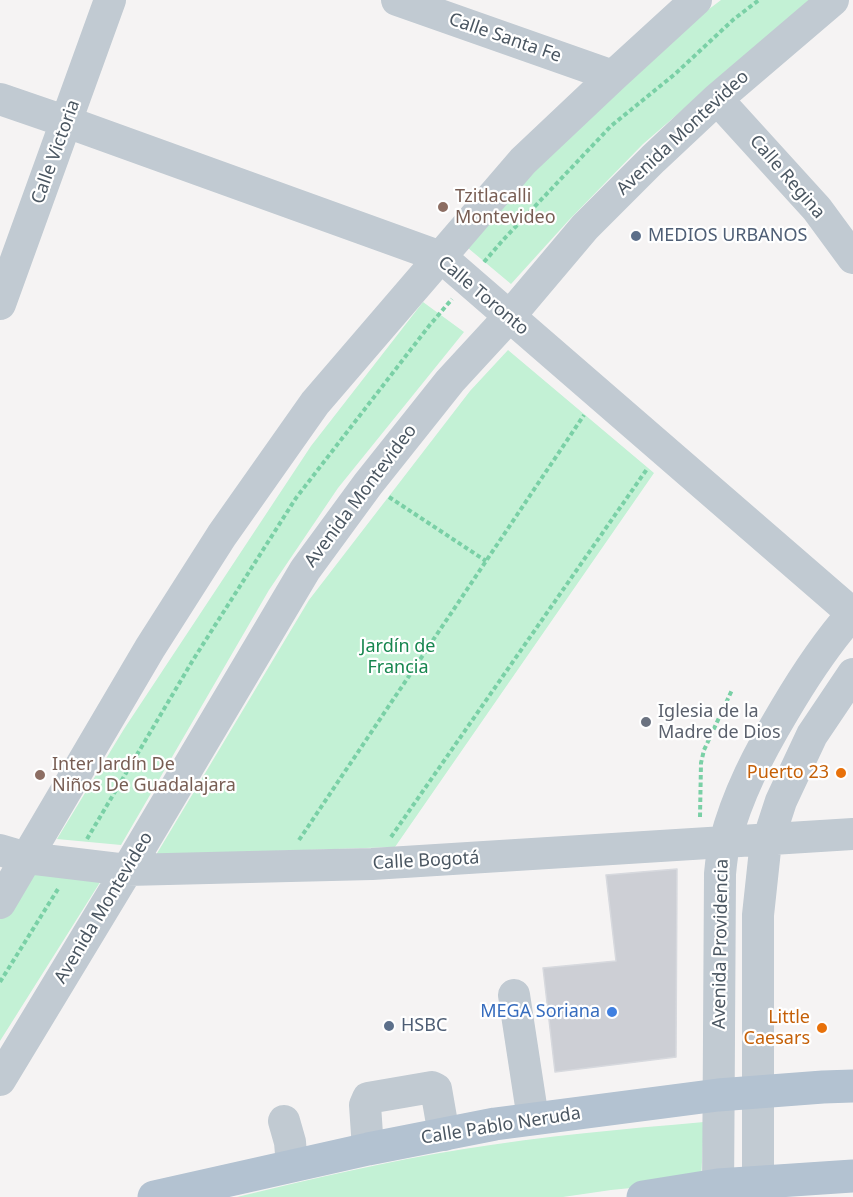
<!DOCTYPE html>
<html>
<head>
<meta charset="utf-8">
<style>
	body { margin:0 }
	canvas { display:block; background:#f5f3f3 }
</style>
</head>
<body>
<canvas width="853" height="1197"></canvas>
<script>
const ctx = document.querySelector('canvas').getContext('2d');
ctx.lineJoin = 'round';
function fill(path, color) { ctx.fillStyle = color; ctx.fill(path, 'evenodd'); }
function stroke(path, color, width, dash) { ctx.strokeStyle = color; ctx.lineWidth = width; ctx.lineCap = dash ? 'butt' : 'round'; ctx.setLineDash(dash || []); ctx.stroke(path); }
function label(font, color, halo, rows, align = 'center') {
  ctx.font = font + ' "Noto Sans",sans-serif'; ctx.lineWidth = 4.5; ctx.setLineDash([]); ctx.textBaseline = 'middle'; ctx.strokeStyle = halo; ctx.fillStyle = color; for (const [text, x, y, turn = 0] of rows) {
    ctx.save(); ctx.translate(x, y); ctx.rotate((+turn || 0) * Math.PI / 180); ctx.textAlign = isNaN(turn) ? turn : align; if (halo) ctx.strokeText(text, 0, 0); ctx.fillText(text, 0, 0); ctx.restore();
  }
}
const green = new Path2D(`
	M721 0H810L643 144 569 220 511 284 462 243 519 181 692 22Z
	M423 302 464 332 338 488 269 590 121 845 57 839 124 729 311 446Z
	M508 350 654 473 395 847 156 855 309 600 470 391Z
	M26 869 104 876 0 1041V914Z
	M704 1122 701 1181 611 1190 563 1197H237C312 1179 388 1161 464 1149 544 1136 624 1129 704 1122Z`);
const building = new Path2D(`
	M677 869 676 1057 555 1072 543 968 616 961 606 875Z`);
const path = new Path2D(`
	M484 262 503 240 611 126 675 74 734 19 759 0
	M389 497 486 561
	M700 817 701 763 704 750 732 690
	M391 837 647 469
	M87 839 193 660 296 498 429 326 452 299
	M299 840 584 415
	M0 982 58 889`);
const minor = new Path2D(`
	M397 0 613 76
	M0 99 67 122 441 257 853 614
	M717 99 817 209 853 258
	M0 304 110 0
	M0 850 27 858 127 870 372 864 853 834
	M0 903 150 648 222 535 315 403 523 161 613 76 696 0
	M514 995 533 1119
	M0 1080 127 870 305 570 368 484 450 381 509 317 585 227 653 159 717 99 833 0
	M284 1121 290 1142 292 1166
	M368 1149 365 1105 368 1098 432 1087 436 1089 444 1135
	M718 1197 720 874C721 863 722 852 725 842 737 795 759 753 784 711 804 677 826 643 853 613
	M758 1197V915L765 850 781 801 812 735 853 674`);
const major = new Path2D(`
	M154 1197 368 1149 495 1124 718 1095 823 1087 853 1086
	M643 1197 718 1185 853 1176`);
const markers = [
	[443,207,6,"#8d6e63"],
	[636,236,6,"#5c6f8a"],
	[646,722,6,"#6b7280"],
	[841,773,6,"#e8710a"],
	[40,775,6,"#8d6e63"],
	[612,1012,6,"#3f7fe0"],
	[389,1026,6,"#5c6f8a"],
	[822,1028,6,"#e8710a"]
];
const streetNames = [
	["Calle Santa Fe",505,38,19],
	["Avenida Montevideo",683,133,-43],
	["Calle Victoria",56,152,-70],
	["Calle Regina",787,177,49],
	["Calle Toronto",483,296,40],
	["Avenida Montevideo",361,496,-53],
	["Calle Bogotá",426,861,-3],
	["Avenida Montevideo",104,908,-59],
	["Avenida Providencia",721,944,-89],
	["Calle Pablo Neruda",501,1126,-9]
];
const educationNames = [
	["Tzitlacalli",455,197],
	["Montevideo",455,218],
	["Inter Jardín De",52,765],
	["Niños De Guadalajara",52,786]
];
const serviceNames = [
	["MEDIOS URBANOS",648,236],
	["HSBC",401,1026]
];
const parkNames = [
	["Jardín de",398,647],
	["Francia",398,668]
];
const worshipNames = [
	["Iglesia de la",658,712],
	["Madre de Dios",658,733]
];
const foodNames = [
	["Puerto 23",829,773],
	["Little",810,1018],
	["Caesars",810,1039]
];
const shopNames = [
	["MEGA Soriana",600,1012]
];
fill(green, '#c3f1d5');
fill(building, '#cdcfd5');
stroke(building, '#d7d9de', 1.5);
stroke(path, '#7ad0a6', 4, [4.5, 3]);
stroke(minor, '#c1cad2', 32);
stroke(major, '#b3c2d1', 33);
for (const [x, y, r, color] of markers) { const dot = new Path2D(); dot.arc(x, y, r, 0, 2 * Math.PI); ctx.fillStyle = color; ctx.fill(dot); stroke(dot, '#fff', 2); }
label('18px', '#4a5661', '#fff', streetNames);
label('18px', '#785e54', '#fff', educationNames, 'left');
label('18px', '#4e5e75', '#fff', serviceNames, 'left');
label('18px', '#17864f', '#fff', parkNames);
label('18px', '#5b616d', '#fff', worshipNames, 'left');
label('18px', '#c56008', '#fff', foodNames, 'right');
label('18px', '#366cbe', '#fff', shopNames, 'right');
</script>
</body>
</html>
